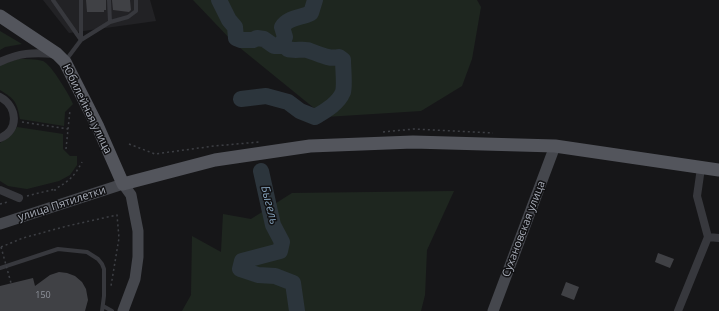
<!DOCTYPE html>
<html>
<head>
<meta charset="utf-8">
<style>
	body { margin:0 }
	canvas { display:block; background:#161618 }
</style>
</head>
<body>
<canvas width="719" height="311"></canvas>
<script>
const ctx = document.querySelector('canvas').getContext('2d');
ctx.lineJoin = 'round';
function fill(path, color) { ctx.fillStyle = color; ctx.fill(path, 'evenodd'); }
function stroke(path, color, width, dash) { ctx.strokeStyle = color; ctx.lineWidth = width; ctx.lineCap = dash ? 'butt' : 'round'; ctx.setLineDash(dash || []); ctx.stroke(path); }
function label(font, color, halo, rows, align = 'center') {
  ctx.font = font + ' "Open Sans",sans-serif'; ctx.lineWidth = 3; ctx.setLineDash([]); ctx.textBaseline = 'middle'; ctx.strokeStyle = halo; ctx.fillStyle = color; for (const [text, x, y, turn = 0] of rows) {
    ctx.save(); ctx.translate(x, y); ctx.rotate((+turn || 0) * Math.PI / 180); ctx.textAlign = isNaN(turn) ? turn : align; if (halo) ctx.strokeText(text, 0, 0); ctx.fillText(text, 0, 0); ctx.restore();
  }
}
const built = new Path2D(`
	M43 0H150L156 21 69 33Z`);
const green = new Path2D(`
	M193 0H477L481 7 472 59 462 86 421 111 325 117 234 43Z
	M0 31 22 44 5 47 0 50Z
	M18 59C27 59 35 59 43 61 51 64 70 96 73 104L65 112 64 126 20 119C17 102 15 99 0 90V65Z
	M17 127 63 134V149L70 156H77V165L70 175 59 181 27 189 8 186 0 181V143L13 133Z
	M454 191 427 250 425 295 421 311H182L191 295 192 236 221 252 223 214 251 219 292 193Z`);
const river = new Path2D(`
	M219 0 229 20 235 27 236 38 241 40H253L257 38 264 39 274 46H285
	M241 99 266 96 288 102 300 111 315 117C325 111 338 104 343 92 345 85 343 68 343 60L339 57C328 60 318 53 307 50 302 49 293 51 288 49 285 47 284 43 283 41L285 37 282 27C288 17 301 18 311 13L315 0
	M261 171 273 225 282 242 280 251 242 261 240 269 258 275 275 276 293 283 297 311`);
const building = new Path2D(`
	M86 0H106V10H104V12H87Z
	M112 0H130L131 10 129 12 113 10Z
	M658 253 674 259 670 268 655 262Z
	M59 272 67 273 75 276 82 282 86 289 88 300 85 311H0V286L33 278 35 286 50 275Z
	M566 282 579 287 574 300 561 295Z`);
const path = new Path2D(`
	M22 122 68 129
	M383 132 414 129 493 133
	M129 144 155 154 214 146 259 142
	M66 149 70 110
	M55 191V189C69 181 74 177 82 162
	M27 196 55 189
	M0 204 8 202
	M1 247 23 238 67 226 117 215 119 238 111 286`);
const lane = new Path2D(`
	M53 0 81 40 110 22 128 17 136 11V0
	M109 0 110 22
	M66 60 81 40V0
	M0 268 58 249 87 252 98 259 102 264 104 269V296L102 311
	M103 306 112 311`);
const street = new Path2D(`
	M0 62C19 53 33 52 54 54
	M0 97C17 106 20 130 0 138
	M701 168 697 196 708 237
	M0 190 19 198
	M708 237 719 238
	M678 311 708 237`);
const secondary = new Path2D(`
	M0 224 123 184 131 195 138 231V257L135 279 123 311
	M493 311 555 146`);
const primary = new Path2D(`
	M0 16 57 54 65 62 98 127 123 184 215 160 310 146 413 142 555 146 719 170`);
const pathBridge = new Path2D(`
	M1 247 11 283`);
const numberNames = [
	["150",43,295]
];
const streetNames = [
	["Юбилейная улица",87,109,64],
	["улица Пятилетки",62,204,-18],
	["Сухановская улица",524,229,-69]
];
const waterNames = [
	["Быгель",269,205,76]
];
fill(built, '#222225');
fill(green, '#1e261f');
stroke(river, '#2c353c', 16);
fill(building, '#404145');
stroke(path, '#3d3f44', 1.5, [2, 3]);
stroke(lane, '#37383d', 4);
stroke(street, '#37383d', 8);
stroke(secondary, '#45474d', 11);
stroke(primary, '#53555c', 13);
stroke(pathBridge, '#3d3f44', 1.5, [2, 3]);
label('9px', '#8e929b', null, numberNames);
label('11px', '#a8adb8', '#111113', streetNames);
label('italic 12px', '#7f9bb3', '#111113', waterNames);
</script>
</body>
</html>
